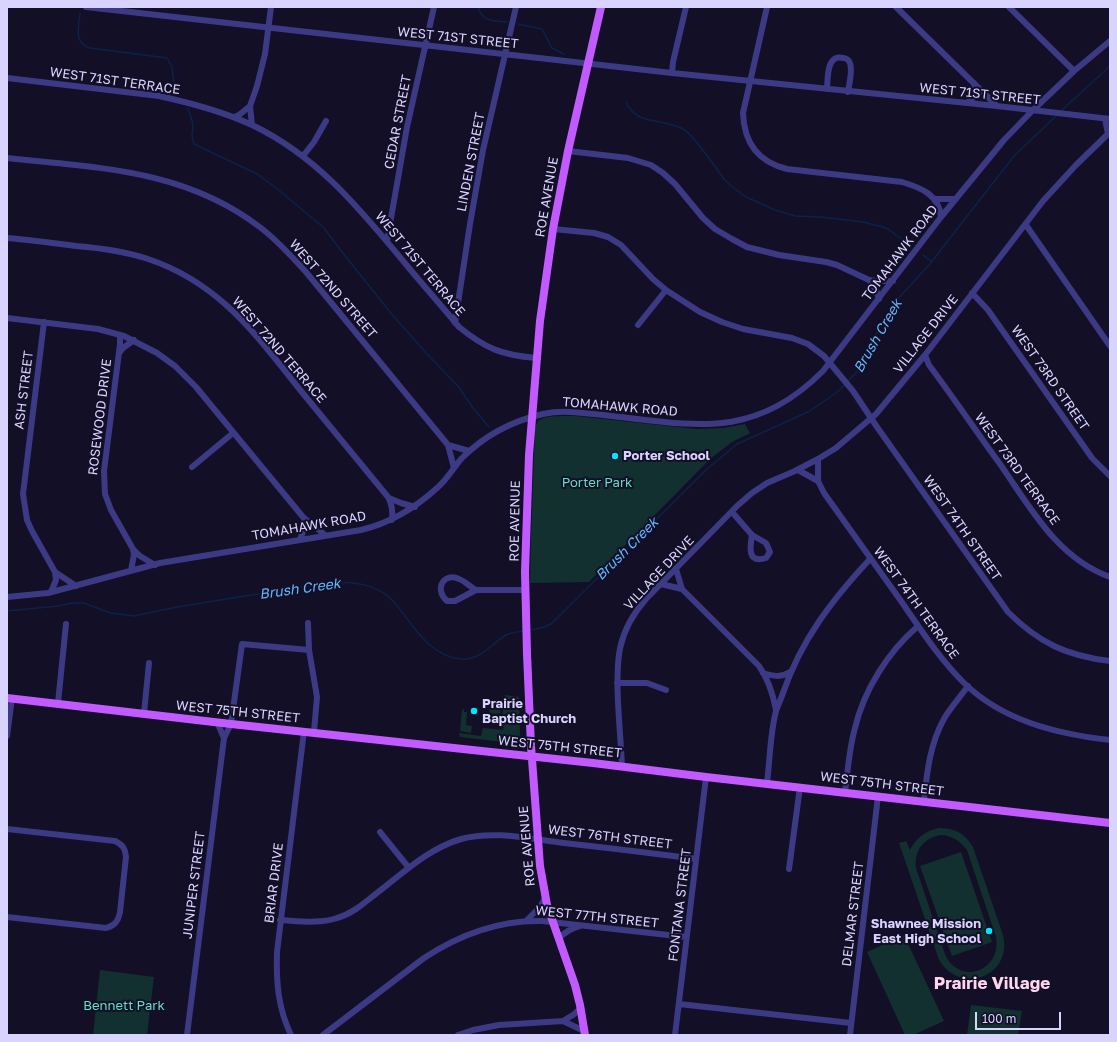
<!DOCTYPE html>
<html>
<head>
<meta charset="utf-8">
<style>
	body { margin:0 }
	#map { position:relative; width:1117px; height:1042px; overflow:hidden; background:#130f26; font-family:"Golos Text",sans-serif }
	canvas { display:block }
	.frame { position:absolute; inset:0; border:8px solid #d9d4ff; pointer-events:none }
	.scale { position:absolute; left:975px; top:1012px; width:86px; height:18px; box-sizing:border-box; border:2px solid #d9d4ff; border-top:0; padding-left:5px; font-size:12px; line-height:14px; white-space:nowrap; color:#d9d4ff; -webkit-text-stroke:3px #130f26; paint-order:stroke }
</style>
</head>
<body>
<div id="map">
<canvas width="1117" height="1042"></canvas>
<div class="frame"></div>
<div class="scale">100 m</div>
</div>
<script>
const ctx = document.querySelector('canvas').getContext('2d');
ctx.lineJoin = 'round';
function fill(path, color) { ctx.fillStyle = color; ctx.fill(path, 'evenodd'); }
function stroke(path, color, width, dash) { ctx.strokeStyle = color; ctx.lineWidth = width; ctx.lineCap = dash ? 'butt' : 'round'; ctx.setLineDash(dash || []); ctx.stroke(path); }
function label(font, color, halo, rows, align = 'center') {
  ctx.font = font + ' "Golos Text",sans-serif'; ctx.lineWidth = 4; ctx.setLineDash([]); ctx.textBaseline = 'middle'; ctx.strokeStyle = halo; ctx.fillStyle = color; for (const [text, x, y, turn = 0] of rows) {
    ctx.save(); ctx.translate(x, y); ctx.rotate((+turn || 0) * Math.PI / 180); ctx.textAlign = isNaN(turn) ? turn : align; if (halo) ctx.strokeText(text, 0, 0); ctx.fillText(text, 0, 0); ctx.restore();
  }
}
const green = new Path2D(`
	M575 416 696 429 723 428 745 424 750 433 732 442 710 459 589 582 530 583 531 538 535 428C536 425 537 422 539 420 546 415 566 416 575 416Z
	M505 695 519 697 520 737 519 741 512 743 460 737 459 733 481 736 483 728 503 730 505 717 502 716Z
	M491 700 502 701 500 714 489 713Z
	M462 709 464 710V712H467L466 725 472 726 471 733 460 731Z
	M939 828C954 828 965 833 973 847L1003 935C1013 976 961 996 939 960L899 843 906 841 910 850C916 838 925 831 939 828ZM941 835C953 836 960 841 967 850L996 937C1002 969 963 986 946 957L916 868C914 851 923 838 941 835Z
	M961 852 992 942 952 956 920 866Z
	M904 935 944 1021 913 1035H905L867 952Z
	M100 970 154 977 147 1035H93Z
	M971 1005 1022 1011 1018 1035H967Z`);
const stream = new Path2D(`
	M478 7C482 22 494 21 507 22
	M80 13C79 26 73 43 90 48L167 58 172 67 174 84 180 95
	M518 24 542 29 552 48 564 54
	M626 102C636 126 663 118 683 129 695 136 714 166 724 179L730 185 746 197 775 210 795 216 821 217 863 222 883 227 888 229 911 246
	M188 108 193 124 192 136 194 144 257 174 275 187 324 228 342 252 390 312 426 353 458 386 473 408 489 427
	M1061 111 1110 66
	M923 255 931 261
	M848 381 858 371 882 322 894 303 929 265 1014 156 1057 115
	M7 611 58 606 72 603H84L110 613 134 616 177 607 313 585C337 582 364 579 385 594 393 599 399 608 405 616 419 635 436 658 462 659 481 660 491 644 506 635 512 632 518 632 524 631
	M530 630 544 627 551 624 706 470 737 444 808 412 836 393 846 384`);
const minor = new Path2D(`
	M86 7 672 73 997 106 1110 119
	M767 7 743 113C744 142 758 162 787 169L902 182C922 188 939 195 941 217
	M896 7 997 106
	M1009 7 1074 71
	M672 73 673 62 686 7
	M7 78 159 96C191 103 222 111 252 125 317 156 359 208 404 262 422 284 441 305 459 327 486 349 502 355 536 358
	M827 89C828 79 826 54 843 58 846 58 849 60 850 63 853 71 849 84 848 92
	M966 103C975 100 976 92 974 83
	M234 117 239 115 250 106
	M1105 119 1108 134
	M252 125 250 106 257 86 265 54 271 7
	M568 151 628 158 651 165 663 173 675 184 703 218 715 229 732 239 747 247 779 255 826 262 837 265 869 280 876 281H893
	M303 156 314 142 326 121
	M7 158C98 168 185 169 261 228 278 241 292 257 306 272L448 445 454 468
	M935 199H956
	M1026 225 1110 346
	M553 229 594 233 608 237 621 245 653 279 666 290 700 312 722 322 743 329 792 338 808 344 824 356 853 391 877 427 1008 612C1039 643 1067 656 1110 661
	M7 238C30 240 53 243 76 246 101 248 124 251 148 259 220 283 256 335 301 391 330 426 359 462 388 497 392 504 393 511 392 520
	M387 241 407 127 434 7
	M869 280 876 290 879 299
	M972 293 988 310 1092 458 1110 476
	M7 318 98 329 124 336 157 353 175 366 196 387 303 517 325 535
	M44 322 23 494 27 520 32 531 55 572 56 580 51 592
	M455 323 470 224 483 150 516 7
	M638 325 666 290
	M120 335V344L104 471 105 494 111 510 133 549 140 556 155 565
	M120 352 123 348 134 340
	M925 355 929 365C953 397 976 431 1000 464 1030 507 1057 558 1110 577
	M448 445 469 451
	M818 459V481L824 493C850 529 875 565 901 601 921 630 939 658 964 683 1003 721 1057 734 1110 740
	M192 467 233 433
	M798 470 818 481
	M389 498 401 503 415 507
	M732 512 752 535 766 543 770 552 766 558C747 564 750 547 752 535
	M300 539 305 527 304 518
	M676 569 682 589 759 666C769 680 773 694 776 710
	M131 570 134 555 133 549
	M55 572 76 586
	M661 584 682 589
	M476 590C470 587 465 581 459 579 445 572 433 588 447 601H455L476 590H525
	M7 597 48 593 160 563 361 530C390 523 414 509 437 488 447 480 453 468 462 458 484 436 512 421 543 414 566 409 589 414 612 416 698 426 755 439 823 371L941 217 1004 140 1032 111 1074 71 1110 41
	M308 623 309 650 317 697 314 732
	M763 673C773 676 781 678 790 672
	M617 683H647L666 690
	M58 703 66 624
	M144 713 149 663
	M217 722 224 738
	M7 736 12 698
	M622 766C621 745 619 723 618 702 616 659 617 632 646 599L737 506 752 493 767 483 795 471 818 459 836 448 876 414 925 355 1043 201 1076 165 1110 132
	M767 783C770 759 770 734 776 711 778 705 781 699 783 693 801 640 832 600 870 559
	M845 792C848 770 849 749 855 728 864 690 888 652 917 627
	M924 801C927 771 930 743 945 717 952 706 960 697 968 686
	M7 829 115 841C123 845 125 848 126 857L120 912C118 922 115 925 106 928L7 917
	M380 832 409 868
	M789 869 800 787
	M280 920C299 921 319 924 337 918 351 914 362 905 373 896 401 875 427 849 461 839 494 830 530 839 564 843 608 848 652 853 696 859
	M526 921 540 907 545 898
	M558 939C565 932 571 928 580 926
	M679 1004 851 1023
	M563 1021 573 1015 581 1008
	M187 1035 224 738 231 724 242 644 309 650
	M291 1035C278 1008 276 982 277 952L304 731
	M323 1035 424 958C459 935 499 920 542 921L686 937
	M458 1035 473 1030 499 1025 563 1021 584 1031
	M675 1035 706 777
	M850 1035 878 796`);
const major = new Path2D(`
	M7 698 231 724 593 763 706 777 1110 823
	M585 1035 580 1005 575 985 547 905 540 866 531 746 527 654 525 572 529 455 540 321 553 229 568 151 601 7`);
const markers = [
	[615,456,4,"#00e5ff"],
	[474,711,4,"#00e5ff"],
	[989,931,4,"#00e5ff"]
];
const streetNames = [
	["WEST 71ST STREET",458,38,6],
	["WEST 71ST TERRACE",115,81,8],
	["WEST 71ST STREET",980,94,6],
	["CEDAR STREET",398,122,-79],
	["LINDEN STREET",471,162,-79],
	["ROE AVENUE",547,197,-80],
	["TOMAHAWK ROAD",900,253,-53],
	["WEST 71ST TERRACE",420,264,50],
	["WEST 72ND STREET",333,289,49],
	["VILLAGE DRIVE",926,334,-52],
	["WEST 72ND TERRACE",279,350,49],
	["WEST 73RD STREET",1050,378,55],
	["ASH STREET",24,390,-83],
	["TOMAHAWK ROAD",620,407,5],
	["ROSEWOOD DRIVE",100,417,-83],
	["WEST 73RD TERRACE",1017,469,54],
	["ROE AVENUE",515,521,-89],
	["TOMAHAWK ROAD",309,526,-10],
	["WEST 74TH STREET",962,528,55],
	["VILLAGE DRIVE",659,573,-47],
	["WEST 74TH TERRACE",916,603,54],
	["WEST 75TH STREET",238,712,6],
	["WEST 75TH STREET",560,747,6],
	["WEST 75TH STREET",882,784,7],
	["WEST 76TH STREET",610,837,7],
	["ROE AVENUE",527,846,-95],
	["BRIAR DRIVE",274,883,-83],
	["JUNIPER STREET",194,885,-83],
	["FONTANA STREET",680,905,-83],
	["DELMAR STREET",853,914,-83],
	["WEST 77TH STREET",597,917,6]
];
const poiNames = [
	["Porter School",623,456],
	["Prairie",482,704],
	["Baptist Church",482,719],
	["Shawnee Mission",981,924,"right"],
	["East High School",981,939,"right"]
];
const parkNames = [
	["Porter Park",597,483],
	["Bennett Park",124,1006]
];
const waterNames = [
	["Brush Creek",878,336,-60],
	["Brush Creek",627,549,-45],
	["Brush Creek",300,589,-8]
];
const districtNames = [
	["Prairie Village",992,984]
];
fill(green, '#12302f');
stroke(stream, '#0c2248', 1.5);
stroke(minor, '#3d3a85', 6);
stroke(major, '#c25bff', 8);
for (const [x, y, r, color] of markers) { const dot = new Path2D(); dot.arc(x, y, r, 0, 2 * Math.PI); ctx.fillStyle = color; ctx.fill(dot); stroke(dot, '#130f26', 1.5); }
label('13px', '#d9d4ff', '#130f26', streetNames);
label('bold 13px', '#d9d4ff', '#130f26', poiNames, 'left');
label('13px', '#5fe0c0', '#130f26', parkNames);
label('italic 14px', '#62b6ff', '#130f26', waterNames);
label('bold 17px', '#ffd6f0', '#130f26', districtNames);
</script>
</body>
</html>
